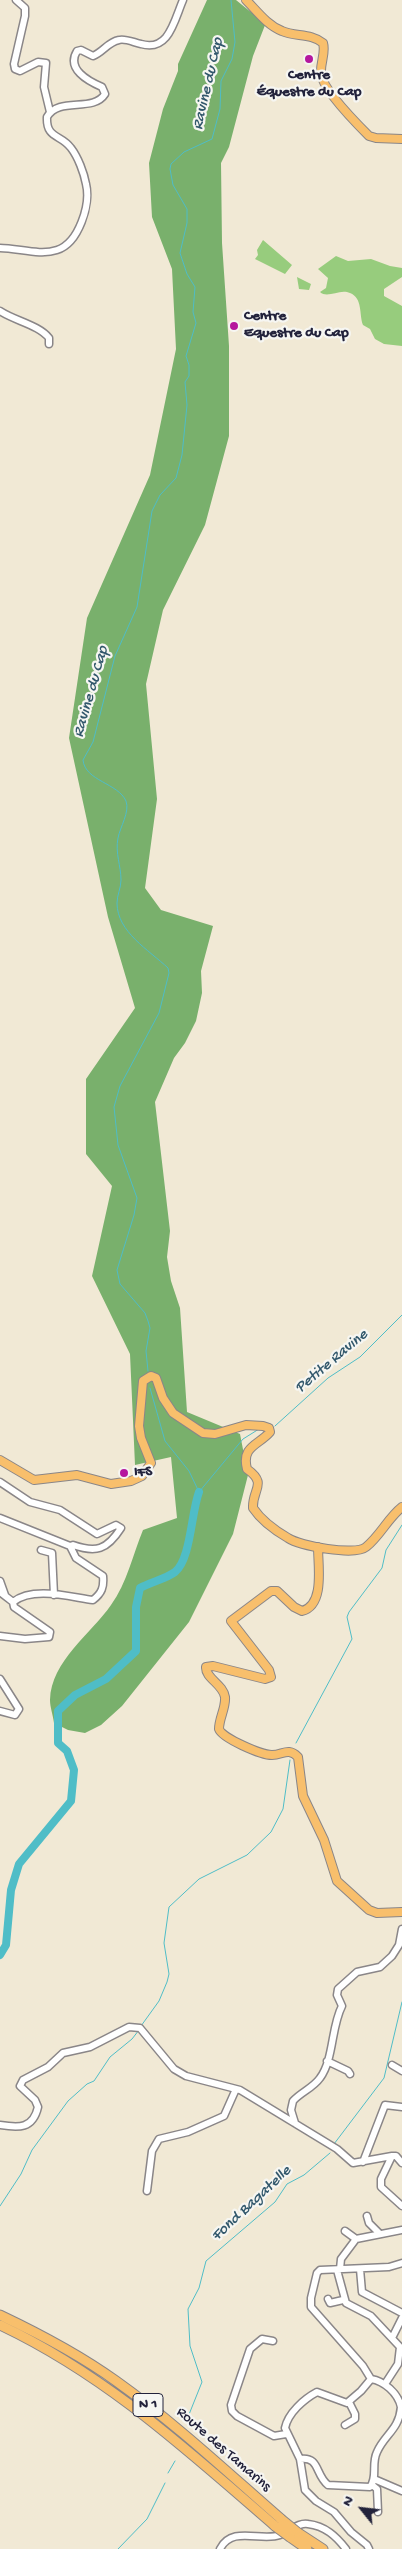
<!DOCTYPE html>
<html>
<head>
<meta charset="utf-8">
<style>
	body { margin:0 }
	#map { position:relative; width:402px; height:2549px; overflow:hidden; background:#f1e9d5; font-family:"Gochi Hand",sans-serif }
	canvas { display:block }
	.north { position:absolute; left:337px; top:2484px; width:50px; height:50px; -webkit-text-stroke:4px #f6f6f2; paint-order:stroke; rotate:299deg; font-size:14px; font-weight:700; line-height:20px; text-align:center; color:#22223b }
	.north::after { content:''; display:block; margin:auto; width:18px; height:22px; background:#22223b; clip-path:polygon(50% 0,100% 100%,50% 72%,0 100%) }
</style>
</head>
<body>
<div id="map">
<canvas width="402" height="2549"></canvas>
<div class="north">N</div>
</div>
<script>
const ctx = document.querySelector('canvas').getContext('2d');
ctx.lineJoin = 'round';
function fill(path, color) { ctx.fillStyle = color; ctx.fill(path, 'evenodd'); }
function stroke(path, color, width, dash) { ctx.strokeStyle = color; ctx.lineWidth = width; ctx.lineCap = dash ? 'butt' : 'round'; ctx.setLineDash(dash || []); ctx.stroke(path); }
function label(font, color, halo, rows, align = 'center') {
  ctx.font = font + ' "Gochi Hand",sans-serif'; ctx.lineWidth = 4.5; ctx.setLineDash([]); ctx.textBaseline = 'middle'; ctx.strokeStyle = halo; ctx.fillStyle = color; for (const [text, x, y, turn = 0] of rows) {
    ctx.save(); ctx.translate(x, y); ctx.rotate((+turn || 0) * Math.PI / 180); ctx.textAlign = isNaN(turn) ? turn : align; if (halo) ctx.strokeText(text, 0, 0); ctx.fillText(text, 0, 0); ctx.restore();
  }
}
const green = new Path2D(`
	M263 240 292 265 285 274 255 259 258 255 257 250Z
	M336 256 348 261 371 259 390 266 402 268V277L384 289V296L402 306V346L384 344 375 339 370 329 363 325C359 315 363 298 350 293 340 288 328 299 320 292L326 288 328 278 318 269Z
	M297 277 311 284 309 290 299 289Z`);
const forest = new Path2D(`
	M207 0H236L252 13 267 20 253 56 229 147 221 163 222 243 229 346V436L205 525 163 610 146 684 157 799 145 888 161 910 213 926 201 971 202 993 196 1021 185 1043 174 1058 155 1102 170 1231 167 1257 171 1281 180 1308 187 1412 240 1434 248 1475 233 1534 189 1622 122 1706 101 1725 85 1733 68 1730 54 1723C53 1715 50 1707 50 1700 51 1661 91 1634 111 1605 127 1583 133 1554 143 1530L177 1518 171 1457 135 1465 130 1354 92 1276 112 1186 86 1154V1079L135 1008 108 917 69 738 87 618 150 475 176 349 172 269 152 217 149 163 163 109 178 71V64Z`);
const stream = new Path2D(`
	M148 1371 146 1351 150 1328 148 1321 145 1313 120 1284 117 1270 134 1215 137 1198 118 1145 114 1107 120 1086 159 1013 169 973 168 968C149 950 117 932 117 903 117 895 121 888 121 880 121 866 115 853 118 838 120 827 130 812 126 801 118 783 85 781 83 760L93 742 115 656 137 607 152 511 160 495 176 478 182 455 187 405 185 382 189 376V365L186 356 196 323 193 312 195 287 187 274 180 253 187 223V209L173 185 170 169 171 164 184 152 212 139 220 109 221 81 232 59 235 42 231 0
	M150 1388 165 1441 189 1471 199 1492 243 1439 259 1429
	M275 1426 328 1378 360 1357 402 1315
	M296 1743 352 1639 347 1617 349 1612 382 1568 386 1550 402 1525
	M141 2026 159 2001 167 1982 169 1974 164 1943 169 1907 199 1879 247 1855 271 1832 283 1809 290 1760
	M334 2144 384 2078 402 2002
	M0 2206 21 2174 32 2150 68 2101 87 2084 94 2081 110 2057 132 2039 139 2030
	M186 2422 202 2382 190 2346 188 2309 199 2288 206 2261 275 2202 287 2184 304 2175 330 2153
	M168 2473 175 2461
	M118 2549 147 2519 165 2483`);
const river = new Path2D(`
	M0 1955 6 1945 11 1890 19 1864 71 1801 74 1770 67 1751 58 1743V1711L75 1695 106 1679 136 1651V1607L140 1588C150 1582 166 1579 175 1572 191 1559 191 1513 199 1492`);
const minor = new Path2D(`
	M16 0 25 8V16L14 64 15 69 20 71 38 62 46 63 44 87 50 112
	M0 248C18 248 40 256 57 250 79 243 91 204 86 184 84 173 78 157 71 148 61 134 46 139 47 117 59 96 93 113 105 94L102 87C88 81 66 69 77 51L81 50 93 56C103 52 108 42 119 40 125 38 135 43 141 44 169 52 174 21 183 0
	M0 311C15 321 39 325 49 338V344
	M0 1482 30 1502 60 1510 97 1534 116 1525 121 1528C107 1550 96 1553 73 1545L70 1546 76 1558 103 1576C104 1587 102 1593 93 1600 70 1597 33 1586 13 1602L14 1607 50 1632 49 1637 25 1639 0 1636
	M0 1518 70 1546
	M41 1550 52 1553 54 1595
	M0 1581 5 1595
	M0 1592 13 1602
	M0 1679 19 1709 15 1715 0 1711
	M327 2061 348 2071 350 2074
	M392 2065 402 2071
	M295 2123 291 2110 293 2101C301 2092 313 2088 320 2078 334 2059 331 2027 342 2006L337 1995 338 1989 357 1972 380 1967 392 1956 399 1945 402 1929
	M0 2125C19 2128 33 2129 38 2107L35 2100 20 2086 23 2080 48 2067 63 2053 90 2047 129 2027 140 2028 174 2069 186 2076 240 2090 337 2149 353 2163 392 2156
	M363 2162 385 2105 402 2107
	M402 2163 396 2156H392L381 2179V2187L402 2206
	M147 2191 152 2151 159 2139 188 2132 224 2116 236 2089
	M367 2216 369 2223 379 2233
	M345 2231 356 2239
	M340 2269 341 2259 356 2239 402 2230
	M360 2269 362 2292 402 2313
	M337 2270 346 2303 371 2316 400 2347 398 2364 385 2384
	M328 2299 330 2303 343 2300
	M393 2336 402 2318
	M273 2341 262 2339 250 2349 231 2405 232 2411 237 2416 274 2436 286 2434
	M345 2425 355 2419V2414L349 2402
	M300 2459C320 2456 315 2475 328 2485L370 2487C378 2477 371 2464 377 2452 385 2434 399 2430 401 2407 398 2393 384 2381 371 2379
	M374 2479 402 2491
	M372 2485 377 2489 378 2512
	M220 2549C232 2525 261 2542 280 2535 290 2532 298 2522 308 2524 325 2526 336 2536 346 2549
	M369 2549 367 2545 351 2532 334 2512 316 2501 305 2490 300 2459 285 2428C288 2413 304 2399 317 2392L347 2403 361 2391 371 2379 363 2366 311 2307V2298L317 2273 320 2270 389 2267 402 2263`);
const major = new Path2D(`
	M246 0C257 11 267 25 282 31 295 37 311 33 323 43 326 53 320 63 321 74 323 90 357 124 369 136L376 138 402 139
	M0 1460 34 1480 77 1475 111 1484 131 1481 142 1476 151 1463 141 1438 139 1426 143 1381 151 1376 156 1378 163 1398 173 1413 203 1433 215 1434 246 1425 263 1426 269 1428 270 1432C259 1445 241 1446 247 1469 268 1484 252 1489 253 1508 261 1520 276 1531 288 1538 300 1546 355 1556 366 1547 380 1536 388 1518 402 1507
	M318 1547C318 1566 325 1605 302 1611L294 1607 277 1591H271L231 1621 269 1670 271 1677 265 1679 213 1666 206 1667C205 1678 223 1684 225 1697 226 1708 219 1718 219 1729 222 1738 261 1755 272 1755 283 1755 288 1747 298 1757L303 1796 324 1840 337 1881 369 1910 377 1913 402 1912`);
const highway = new Path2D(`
	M0 2315C40 2334 80 2355 116 2381 175 2423 227 2472 281 2519
	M0 2325C106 2375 187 2450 275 2526
	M297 2532 323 2549
	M290 2537 307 2549`);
const highwayBridge = new Path2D(`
	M281 2519 297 2532
	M275 2526 290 2537`);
const markers = [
	[309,59,5,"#b5179e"],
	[234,326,5,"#b5179e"],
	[124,1473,5,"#b5179e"]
];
const shields = [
	[148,2405,30]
];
const shieldNames = [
	["N 1",148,2405]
];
const poiNames = [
	["Centre",309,76,"center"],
	["Équestre du Cap",309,93,"center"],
	["Centre",244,317],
	["Equestre du Cap",244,334],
	["IFS",134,1473]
];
const streetNames = [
	["Route des Tamarins",223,2450,41]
];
const waterNames = [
	["Ravine du Cap",209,84,-77],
	["Ravine du Cap",92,692,-74],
	["Petite Ravine",332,1362,-40],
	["Fond Bagatelle",252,2204,-43]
];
fill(green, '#97cc7d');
fill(forest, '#79b06c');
stroke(stream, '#4fbdc7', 1);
stroke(river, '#4fbdc7', 8);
stroke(minor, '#8a8688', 9);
stroke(major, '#8a8688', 10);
stroke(highway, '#8a8688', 11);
stroke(minor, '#fff', 6);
stroke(major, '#f8bf6c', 8);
stroke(highway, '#f8bf6c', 9);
stroke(highwayBridge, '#8a8688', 11, []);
stroke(highwayBridge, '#f8bf6c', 9);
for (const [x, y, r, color] of markers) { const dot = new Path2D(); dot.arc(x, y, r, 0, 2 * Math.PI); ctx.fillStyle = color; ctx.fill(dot); stroke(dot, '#f6f6f2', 2); }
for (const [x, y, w] of shields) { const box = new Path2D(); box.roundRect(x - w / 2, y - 11.5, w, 23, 4); ctx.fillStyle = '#f6f6f2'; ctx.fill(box); stroke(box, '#22223b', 1); }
label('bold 14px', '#22223b', null, shieldNames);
label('bold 15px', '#22223b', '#f6f6f2', poiNames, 'left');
label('15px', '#22223b', '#f6f6f2', streetNames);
label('italic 16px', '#32586c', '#f6f6f2', waterNames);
</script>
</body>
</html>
